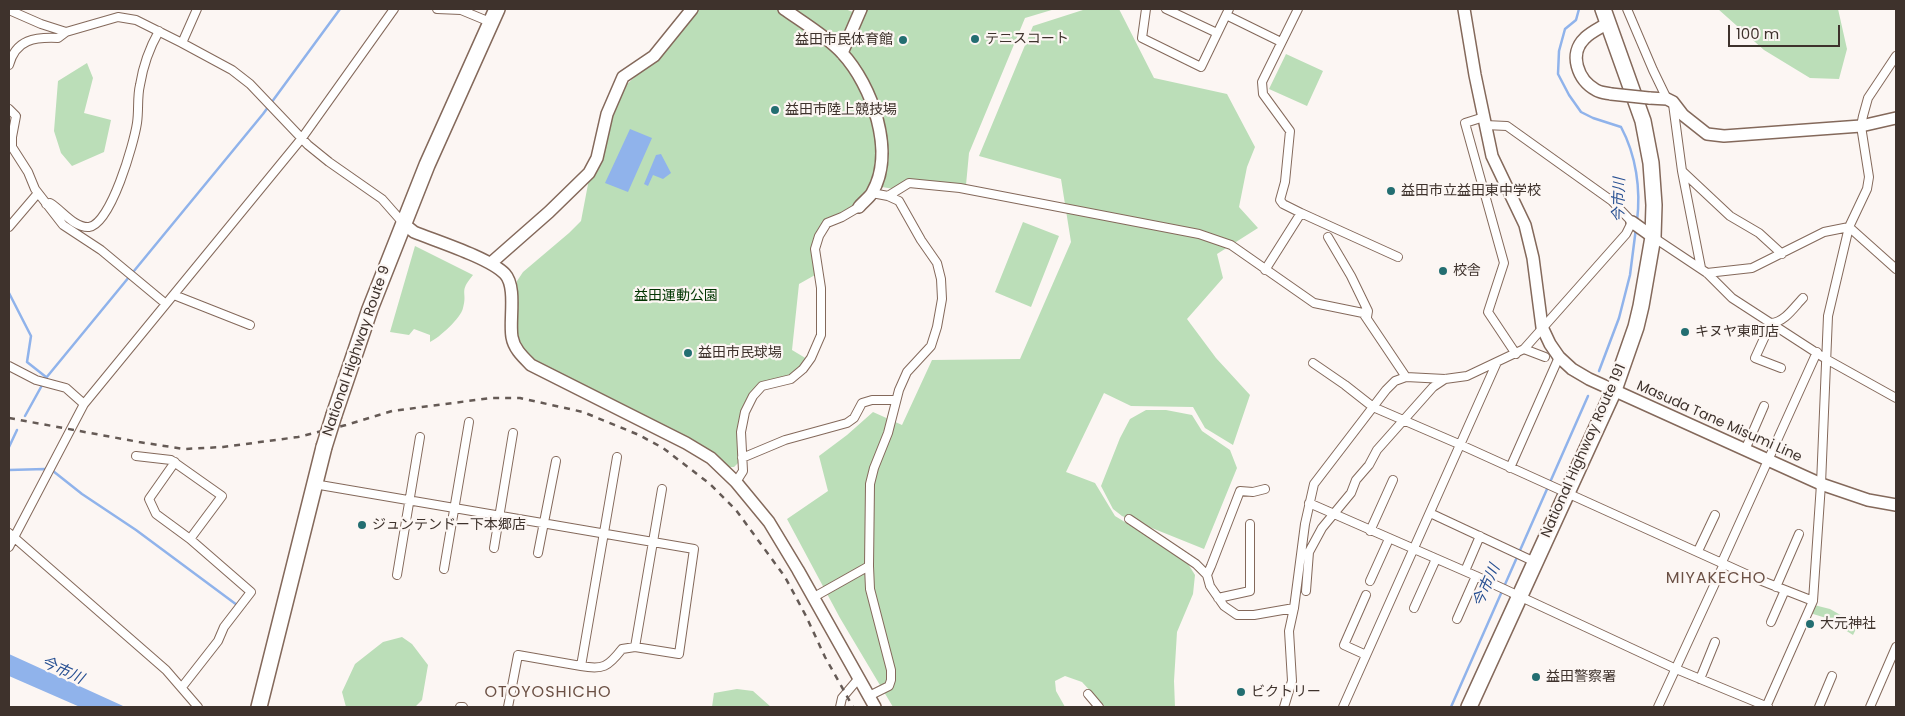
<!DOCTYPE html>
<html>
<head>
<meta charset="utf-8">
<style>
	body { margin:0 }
	#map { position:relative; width:1905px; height:716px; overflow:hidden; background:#fcf6f3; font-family:Poppins,sans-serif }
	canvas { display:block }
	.frame { position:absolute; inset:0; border:10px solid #3e322c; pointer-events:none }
	.scale { position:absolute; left:1728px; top:25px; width:112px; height:22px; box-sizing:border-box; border:2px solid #3e322c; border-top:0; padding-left:6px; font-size:15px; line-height:18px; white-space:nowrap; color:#3e322c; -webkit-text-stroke:4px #fcf6f3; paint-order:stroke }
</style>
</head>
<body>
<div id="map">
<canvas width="1905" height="716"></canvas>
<div class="frame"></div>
<div class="scale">100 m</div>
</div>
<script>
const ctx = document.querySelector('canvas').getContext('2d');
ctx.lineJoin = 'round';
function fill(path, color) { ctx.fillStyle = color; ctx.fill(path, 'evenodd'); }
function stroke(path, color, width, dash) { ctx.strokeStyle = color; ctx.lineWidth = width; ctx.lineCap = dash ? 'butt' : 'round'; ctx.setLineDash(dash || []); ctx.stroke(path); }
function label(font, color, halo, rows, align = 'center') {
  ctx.font = font + ' Poppins,"Noto Sans JP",sans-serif'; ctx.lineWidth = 4.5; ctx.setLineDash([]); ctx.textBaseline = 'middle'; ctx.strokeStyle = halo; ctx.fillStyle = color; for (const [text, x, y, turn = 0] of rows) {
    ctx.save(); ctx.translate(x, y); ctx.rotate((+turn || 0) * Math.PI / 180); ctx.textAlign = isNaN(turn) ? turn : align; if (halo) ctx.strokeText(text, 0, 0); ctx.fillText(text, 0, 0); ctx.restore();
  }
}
const green = new Path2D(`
	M692 9H845L861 15 864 9H1055L1025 18 969 153 966 185 910 180 894 189 870 185 857 203 816 235 815 275 799 284 792 350 807 359C792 378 772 384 751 394L739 462 734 467H728L699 443 537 362 527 355 521 344 517 330V281L523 272 569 233 581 221 589 179 624 87 656 57Z
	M1086 9H1119L1154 78 1227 94 1255 147 1247 167 1239 207 1258 228 1217 254 1223 278 1187 319 1216 358 1250 395 1233 445 1205 428 1193 407 1131 406 1104 393 1066 472 1095 483 1115 516 1185 559 1195 575 1193 594 1177 632 1174 681 1175 707H1105L1082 682 1065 676 1055 681 1056 691 1065 707H893L840 618 787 519 828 491 819 456 847 435 873 412 902 425 932 360 1020 359 1071 242 1061 179 979 156 1033 26Z
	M1718 9H1838L1847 49 1839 79 1810 78 1764 50Z
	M1286 54 1323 71 1307 106 1269 89Z
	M87 63 93 78 84 113 111 120 104 152 72 166 61 153 54 131 58 81Z
	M1023 222 1059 236 1031 307 995 292Z
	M415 246 473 275C458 293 468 291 463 308 461 318 439 338 430 342V335L414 329 409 335 390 332Z
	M1146 410H1166L1192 415 1202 431 1230 450 1237 468 1204 549 1122 516 1113 509 1101 486 1120 438 1130 419Z
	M1814 605 1830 609 1858 625 1853 635 1826 618 1810 613Z
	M402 637 412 644 428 665 422 700 415 707H346L342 692 355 664 383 642Z
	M737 689 753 691 771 707H712L714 693Z`);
const water = new Path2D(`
	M630 129 652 138 628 192 605 183Z
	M661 154 671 173 663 179 653 175 648 186 644 184 656 155Z
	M9 654 121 705 125 707H80L9 676Z`);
const stream = new Path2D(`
	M1579 9 1576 20 1565 29 1559 51 1558 74 1569 95 1581 112 1593 118 1621 127C1636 155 1641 189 1637 221
	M9 293 31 336 27 362 46 377
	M1599 371 1619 318 1630 275 1636 228
	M25 416 46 378 263 114 340 9
	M9 447 17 430
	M9 470 45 469 53 471 82 494 136 530 237 605
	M1451 707 1588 396`);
const street = new Path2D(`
	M437 9 461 10 490 22
	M1146 9 1142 38 1201 67 1229 9
	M1166 9 1217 33
	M1627 9 1653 70 1667 99
	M9 10 41 24 66 32
	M1226 15 1281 42
	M182 43 197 9
	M9 65C16 39 35 37 58 38L66 32 118 17 136 20 182 43 232 70 250 84 308 145 329 162 382 199 404 224
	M1673 104 1682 171 1730 216 1759 233 1782 254
	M9 109 16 116 12 137V147L28 172 35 189 63 225 101 250 166 304
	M1484 117 1465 123 1504 263 1488 312 1516 354
	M1682 171 1701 268
	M888 196 909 183 960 188 1199 234 1231 245 1314 303 1363 313 1406 377
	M46 204 50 203C62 210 74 228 89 227 111 224 134 143 137 123 139 110 137 97 140 85 143 66 150 47 159 31
	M1301 213 1398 257
	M9 227 38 193
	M1849 227 1896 269
	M1328 237 1351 276 1368 311 1367 317
	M1653 237 1707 273 1732 298 1826 359 1896 398
	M1265 270 1301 213 1283 204 1280 200 1285 182 1290 131 1263 94 1262 82 1298 9
	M1707 273 1752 268 1824 232 1849 227
	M174 295 250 325
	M1524 349 1545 357
	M1313 363 1345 385 1373 407 1461 445 1757 579 1813 601
	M9 366 36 380 66 388 84 404
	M1781 368 1755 358 1771 323C1785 322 1794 307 1803 298
	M1745 450 1764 406
	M136 456 171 460 222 496 190 539
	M742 458 785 440 847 423 854 418 862 403 872 400H896
	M175 462 149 499 156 514 190 539 251 592 224 627 218 641 182 687
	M1510 468 1559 357
	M736 482 743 471 741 432 745 412 753 396 762 386 791 379 803 369 811 358 821 335V288L815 249 819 236 827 223 842 217 859 207
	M314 484 694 549 679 654 635 647 622 649C608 667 603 670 581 666
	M1309 503 1476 576 1676 669 1768 707
	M1430 513 1535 562
	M1129 519 1196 564 1207 575 1210 586 1224 606 1237 615H1254L1294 608
	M1370 531 1393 480
	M9 533 166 670 198 707
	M9 547 84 404 302 138 394 9
	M494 548 513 433
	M1698 551 1715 515
	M538 553 556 461
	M444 569 469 422
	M1465 571 1480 536
	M397 575 420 437
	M1207 575 1211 566 1240 491 1253 492 1265 489
	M1370 581 1389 539
	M1776 587 1799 534
	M1306 591 1309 552 1322 528 1351 493 1356 480 1369 465 1377 450 1433 387 1445 379
	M1366 595 1344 645 1366 655
	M814 597 869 566 870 484 874 468 888 433 899 390 907 372 931 346 937 327 942 299 941 279 937 263 921 240 899 201 888 196 872 193
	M1218 598 1250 591V524
	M1414 608 1436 559
	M1457 619 1476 576
	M1771 622 1785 590
	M635 647 662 489
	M1700 679 1715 642
	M1088 694 1099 707
	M869 696 889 686 891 680V670L870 589 869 566
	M460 707H463
	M508 707 518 655 581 666 617 457
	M840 707 842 698 859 678
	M1284 707 1292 681 1289 631 1294 608 1305 524 1314 484 1386 390 1395 381 1406 377 1445 379 1467 376 1524 349 1626 234 1632 222 1612 201 1507 126 1485 125
	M1343 707 1497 362
	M1658 707 1723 566 1722 562 1817 352
	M1766 707 1813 601 1821 484 1828 316 1849 227 1867 189 1869 177 1861 126 1863 116 1868 98 1896 56
	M1819 707 1832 676
	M1870 707 1896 647`);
const secondary = new Path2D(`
	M784 9C801 21 829 38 842 53 872 85 896 152 872 193 869 198 863 202 859 207
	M1464 9 1475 75 1492 156 1525 225 1533 258 1542 327 1550 344 1559 357 1572 369 1589 379 1821 484 1868 500 1896 505
	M1608 23C1600 28 1591 32 1585 38 1568 54 1578 80 1596 90 1601 93 1607 93 1611 94
	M842 53 861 9
	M1649 98 1667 99 1673 102 1683 115 1707 134 1724 136 1861 126 1896 118
	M1632 222 1653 237
	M404 224 414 232C436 241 490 258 505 274 517 287 509 321 512 337 514 349 523 357 531 365L686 443 711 458 736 482 769 522 798 570 875 707
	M491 263 549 212 589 173 597 158 607 114 623 77 654 56 692 9`);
const highway = new Path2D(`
	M334 415 370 309 427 165 497 9
	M259 707 324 447
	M1469 707 1614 390 1636 327 1641 306 1653 237 1654 205 1651 163 1643 121 1603 9`);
const rail = new Path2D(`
	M9 418 139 442 184 449 223 447 298 437 346 425 392 411 491 398H520L583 412 639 435 663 448 710 484 736 510 785 577 806 616 825 657 853 707`);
const secondaryBridge = new Path2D(`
	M1611 94 1649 98`);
const highwayBridge = new Path2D(`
	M324 447 334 415`);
const markers = [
	[975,39,5,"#236e71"],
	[903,40,5,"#236e71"],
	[775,110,5,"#236e71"],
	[1391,191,5,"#236e71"],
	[1443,271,5,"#236e71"],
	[1685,332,5,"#236e71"],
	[688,353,5,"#236e71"],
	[362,525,5,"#236e71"],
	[1810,624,5,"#236e71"],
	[1536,677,5,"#236e71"],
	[1241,692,5,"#236e71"]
];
const poiNames = [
	["テニスコート",985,39],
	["益田市民体育館",893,40,"right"],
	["益田市陸上競技場",785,110],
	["益田市立益田東中学校",1401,191],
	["校舎",1453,271],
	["キヌヤ東町店",1695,332],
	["益田市民球場",698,353],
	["ジュンテンドー下本郷店",372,525],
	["大元神社",1820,624],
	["益田警察署",1546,677],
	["ビクトリー",1251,692]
];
const parkNames = [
	["益田運動公園",676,296]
];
const streetNames = [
	["National Highway Route 9",357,351,-71],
	["Masuda Tane Misumi Line",1719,422,24],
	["National Highway Route 191",1584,451,-66]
];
const waterNames = [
	["今市川",1620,200,-89],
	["今市川",1487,586,-66],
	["今市川",62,671,25]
];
const quarterNames = [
	["MIYAKECHO",1716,579],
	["OTOYOSHICHO",548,693]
];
fill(green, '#bbdeb8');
fill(water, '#90b3eb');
stroke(stream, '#90b3eb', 2.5);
stroke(street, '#84695b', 10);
stroke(secondary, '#84695b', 14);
stroke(highway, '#84695b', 18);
stroke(street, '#fff', 8);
stroke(secondary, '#fff', 11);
stroke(highway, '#fff', 15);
stroke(rail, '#655a55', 2.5, [6, 6]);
stroke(secondaryBridge, '#84695b', 14, []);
stroke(highwayBridge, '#84695b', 18, []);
stroke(secondaryBridge, '#fff', 11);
stroke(highwayBridge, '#fff', 15);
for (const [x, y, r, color] of markers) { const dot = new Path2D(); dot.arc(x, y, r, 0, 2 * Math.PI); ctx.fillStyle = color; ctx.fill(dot); stroke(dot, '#fcf6f3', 2); }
label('14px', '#3e322c', '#fcf6f3', poiNames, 'left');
label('14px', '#013501', '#fcf6f3', parkNames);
label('14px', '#3e322c', '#fcf6f3', streetNames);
label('italic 15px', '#264f92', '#fcf6f3', waterNames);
ctx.letterSpacing = '1px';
label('16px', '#6b5044', '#fcf6f3', quarterNames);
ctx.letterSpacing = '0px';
</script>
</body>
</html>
